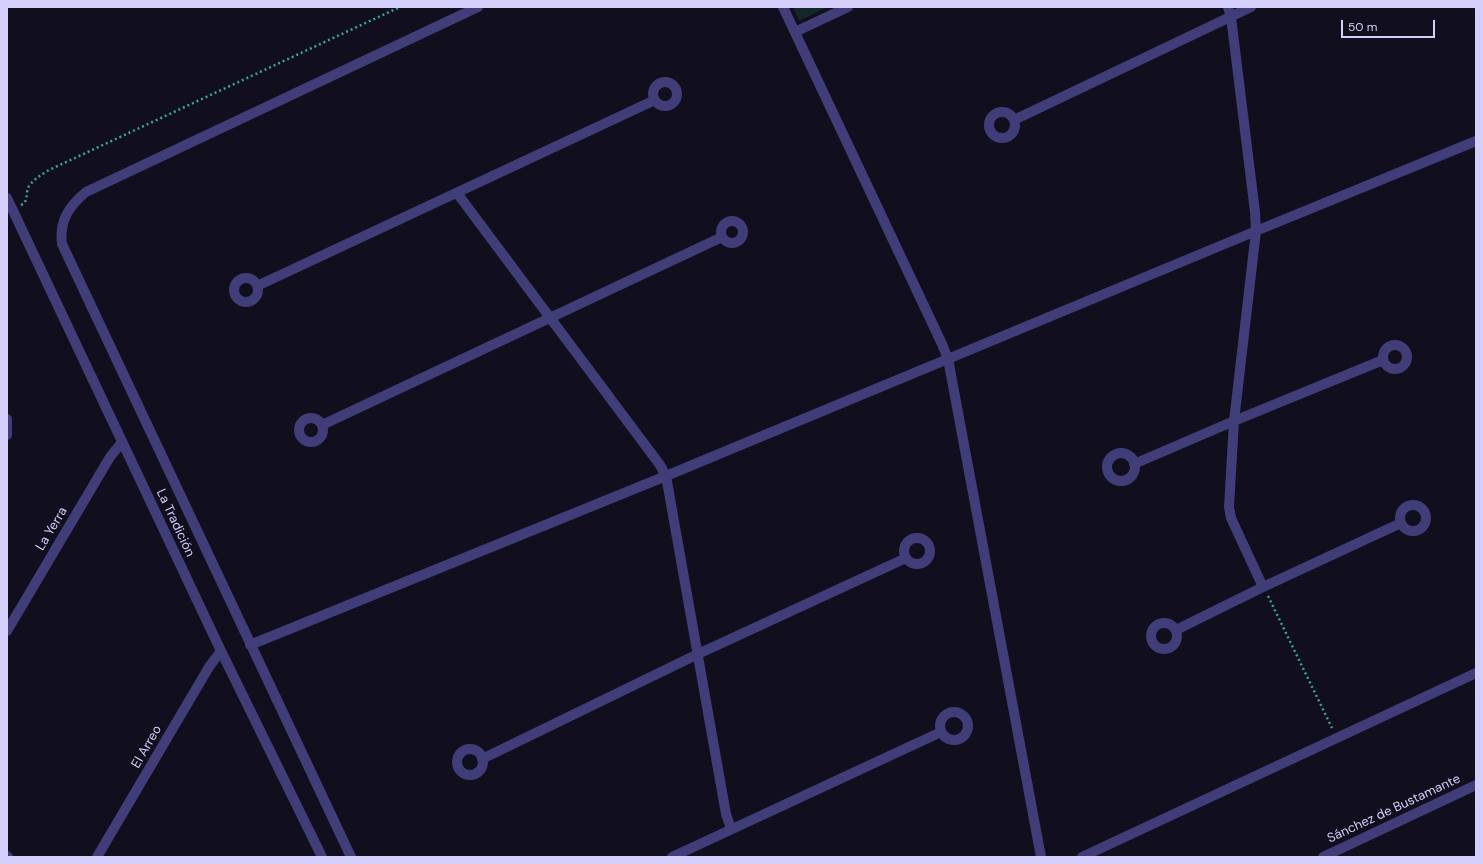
<!DOCTYPE html>
<html>
<head>
<meta charset="utf-8">
<style>
	body { margin:0 }
	#map { position:relative; width:1483px; height:864px; overflow:hidden; background:#110e1e; font-family:"DM Sans",sans-serif }
	canvas { display:block }
	.frame { position:absolute; inset:0; border:8px solid #d4cffa; pointer-events:none }
	.scale { position:absolute; left:1341px; top:20px; width:94px; height:18px; box-sizing:border-box; border:2px solid #d4cffa; border-top:0; padding-left:5px; font-size:12px; line-height:14px; white-space:nowrap; color:#d4cffa; -webkit-text-stroke:3px #110e1e; paint-order:stroke }
</style>
</head>
<body>
<div id="map">
<canvas width="1483" height="864"></canvas>
<div class="frame"></div>
<div class="scale">50 m</div>
</div>
<script>
const ctx = document.querySelector('canvas').getContext('2d');
ctx.lineJoin = 'round';
function fill(path, color) { ctx.fillStyle = color; ctx.fill(path, 'evenodd'); }
function stroke(path, color, width, dash) { ctx.strokeStyle = color; ctx.lineWidth = width; ctx.lineCap = dash ? 'butt' : 'round'; ctx.setLineDash(dash || []); ctx.stroke(path); }
function label(font, color, halo, rows, align = 'center') {
  ctx.font = font + ' "DM Sans",sans-serif'; ctx.lineWidth = 3; ctx.setLineDash([]); ctx.textBaseline = 'middle'; ctx.strokeStyle = halo; ctx.fillStyle = color; for (const [text, x, y, turn = 0] of rows) {
    ctx.save(); ctx.translate(x, y); ctx.rotate((+turn || 0) * Math.PI / 180); ctx.textAlign = isNaN(turn) ? turn : align; if (halo) ctx.strokeText(text, 0, 0); ctx.fillText(text, 0, 0); ctx.restore();
  }
}
const green = new Path2D(`
	M793 7H828L799 21Z`);
const path = new Path2D(`
	M21 205C29 202 25 193 29 186 34 179 41 175 49 170L400 7
	M1268 596 1332 728`);
const minor = new Path2D(`
	M783 7 942 344 948 359 1041 857
	M1228 7 1231 17 1255 212 1256 231 1234 421 1229 507 1231 518 1263 587
	M795 32 848 7
	M653 94a12 12 0 1 1 24 0a12 12 0 1 1-24 0Z
	M989 125a13 13 0 1 1 26 0a13 13 0 1 1-26 0Z
	M1014 120 1251 7
	M457 193 660 465 666 476 726 814 731 829
	M7 198 221 651 322 857
	M721 232a11 11 0 1 1 22 0a11 11 0 1 1-22 0Z
	M234 290a12 12 0 1 1 24 0a12 12 0 1 1-24 0Z
	M257 286 655 100
	M1383 357a12 12 0 1 1 24 0a12 12 0 1 1-24 0Z
	M299 430a12 12 0 1 1 24 0a12 12 0 1 1-24 0Z
	M7 419V435
	M322 425 722 237
	M1107 467a14 14 0 1 1 28 0a14 14 0 1 1-28 0Z
	M1134 464 1234 421 1383 360
	M1400 518a13 13 0 1 1 26 0a13 13 0 1 1-26 0Z
	M904 551a13 13 0 1 1 26 0a13 13 0 1 1-26 0Z
	M1151 636a13 13 0 1 1 26 0a13 13 0 1 1-26 0Z
	M1176 630 1263 587 1401 523
	M7 631 110 457 122 442
	M250 645 666 476 1256 231 1476 141
	M940 726a14 14 0 1 1 28 0a14 14 0 1 1-28 0Z
	M457 762a13 13 0 1 1 26 0a13 13 0 1 1-26 0Z
	M482 759 698 654 906 558
	M7 856 8 857
	M97 857 209 667 221 651
	M351 857 62 244C59 221 69 206 86 192L478 7
	M672 857 941 732
	M1082 857 1476 673
	M1323 857 1476 785`);
const streetNames = [
	["La Tradición",175,523,65],
	["La Yerra",52,529,-59],
	["El Arreo",147,747,-60],
	["Sánchez de Bustamante",1394,809,-25]
];
fill(green, '#122726');
stroke(path, '#39a59f', 2.5, [2, 3]);
stroke(minor, '#403d78', 10);
label('13px', '#d4cffa', '#110e1e', streetNames);
</script>
</body>
</html>
